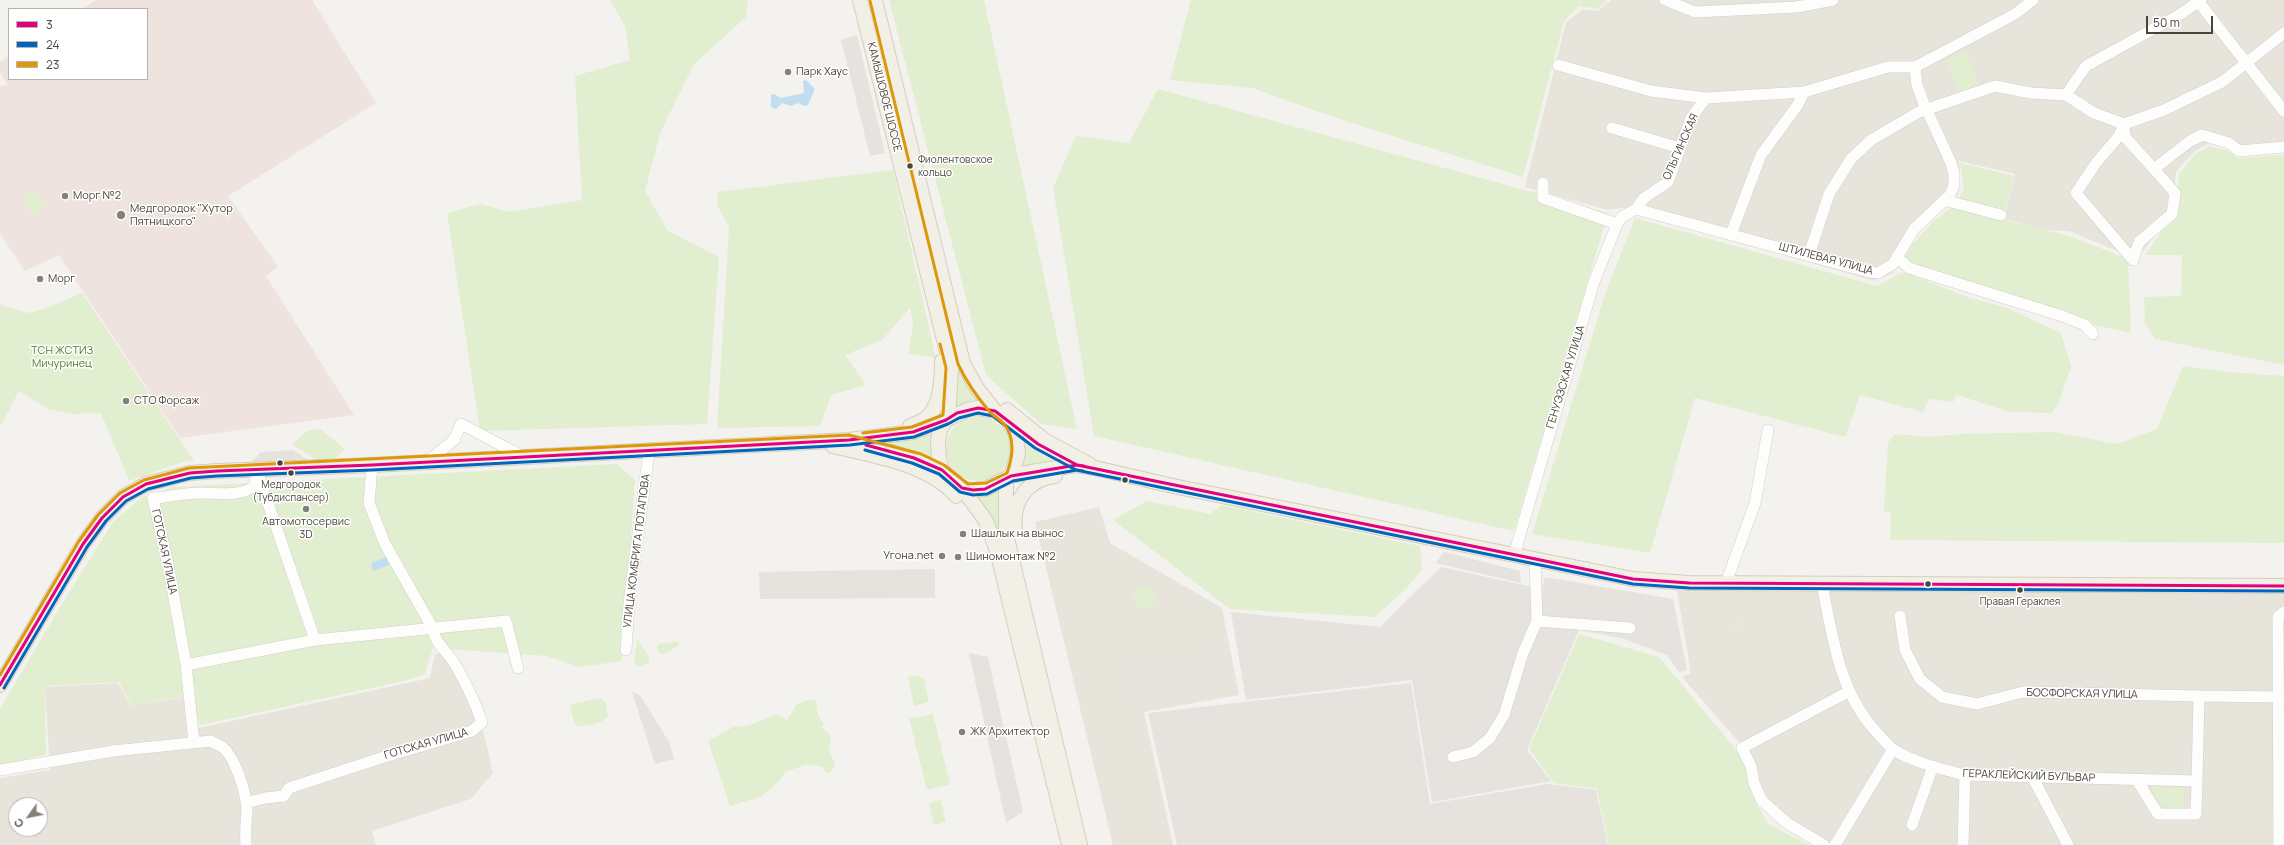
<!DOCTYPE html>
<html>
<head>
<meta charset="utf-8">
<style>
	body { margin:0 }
	#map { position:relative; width:2284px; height:845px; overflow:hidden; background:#f4f2ee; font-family:Manrope,sans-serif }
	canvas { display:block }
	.legend { position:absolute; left:8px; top:8px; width:140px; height:72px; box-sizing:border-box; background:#fff; border:1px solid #b7b4b0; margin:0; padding:5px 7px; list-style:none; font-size:12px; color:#4b4439 }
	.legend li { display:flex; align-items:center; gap:8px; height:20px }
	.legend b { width:20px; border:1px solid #b7b4b0 }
	.north { position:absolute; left:8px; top:797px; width:40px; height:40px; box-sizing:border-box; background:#fff; border:1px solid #b7b4b0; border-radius:50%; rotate:237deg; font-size:11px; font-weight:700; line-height:16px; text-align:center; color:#4b4439 }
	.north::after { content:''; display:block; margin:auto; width:14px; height:18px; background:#868178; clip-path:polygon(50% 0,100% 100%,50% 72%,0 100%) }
	.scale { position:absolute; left:2146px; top:16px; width:67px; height:18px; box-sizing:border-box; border:2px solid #4b4439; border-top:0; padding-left:5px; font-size:12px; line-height:14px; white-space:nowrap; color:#4b4439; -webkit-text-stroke:3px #fff; paint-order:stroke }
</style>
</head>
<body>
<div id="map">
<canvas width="2284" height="845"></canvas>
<ul class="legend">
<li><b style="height:5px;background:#e5007d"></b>3</li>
<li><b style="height:5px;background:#0065bd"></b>24</li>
<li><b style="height:5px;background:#dd9709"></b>23</li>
</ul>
<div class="north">С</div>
<div class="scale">50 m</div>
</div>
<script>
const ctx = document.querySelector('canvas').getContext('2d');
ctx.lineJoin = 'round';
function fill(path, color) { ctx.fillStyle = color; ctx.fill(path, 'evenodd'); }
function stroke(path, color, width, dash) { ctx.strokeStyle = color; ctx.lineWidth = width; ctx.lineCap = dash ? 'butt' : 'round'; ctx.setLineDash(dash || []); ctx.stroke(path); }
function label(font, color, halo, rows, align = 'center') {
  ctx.font = font + ' Manrope,sans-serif'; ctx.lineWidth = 3; ctx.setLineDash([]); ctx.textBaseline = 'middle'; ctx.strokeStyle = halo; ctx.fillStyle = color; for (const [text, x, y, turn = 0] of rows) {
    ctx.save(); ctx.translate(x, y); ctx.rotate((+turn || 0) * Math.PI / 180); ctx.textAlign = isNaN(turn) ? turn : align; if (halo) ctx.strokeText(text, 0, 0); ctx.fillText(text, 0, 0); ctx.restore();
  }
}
const residential = new Path2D(`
	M1611 0H2284V152L2239 155 2226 146 2209 143 2194 152 2176 172 2172 214 2144 250 2122 253 2069 231 2043 230 2004 219 2015 174 1959 161 1960 181 1958 195 1931 218 1910 244 1893 273 1874 281 1623 208 1608 210 1525 187 1566 22 1583 9 1598 11Z
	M1099 507 1110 543 1222 608 1239 695 1144 712 1173 845H1113L1035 522Z
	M1677 591 2284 594V845H1829L1790 822 1764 799 1746 750 1682 677 1691 673Z
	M443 653 473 706 484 734 493 773 471 799 372 831 376 845H0V778L50 770 45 687 118 683 130 705 191 697 199 728 430 678 435 654ZM16 805H40V829H16Z`);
const industrial = new Path2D(`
	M1441 567 1542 589 1545 577 1673 599 1687 670 1679 672 1667 655 1624 639 1579 630 1527 750 1551 781 1432 802 1412 680 1246 700 1231 612 1380 627Z
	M935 569V598L760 599 759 572Z
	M1411 683 1430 804 1548 784 1596 790 1608 845H1177L1148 713Z
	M632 692 640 695 669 742 674 759 655 764Z`);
const education = new Path2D(`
	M1743 619 1745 632 1733 633 1732 620Z`);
const medical = new Path2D(`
	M96 0H312L376 103 228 196 278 267 266 276 354 415 180 438 59 255 25 271 0 234V86L8 85 0 72V62L9 56V79H147V9H82Z`);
const green = new Path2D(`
	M610 0H748L746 17 694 64 660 133 645 191 668 231 719 257 707 424 480 431 447 213 481 204 509 212 582 200 575 76 630 60 625 26Z
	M889 0H984L1077 429 1041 424 986 375Z
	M1191 0H1607L1598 9 1579 6 1564 21 1523 177 1345 121 1252 88 1170 80Z
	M1966 51 1981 88 1962 95 1946 61Z
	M1158 89 1608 213 1514 531 1094 436 1053 188 1076 136 1129 143Z
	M2209 146 2226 150 2237 158 2284 155V365L2155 339 2145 323 2144 297 2181 296 2182 255H2145L2175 213 2179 174 2194 155Z
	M1960 163 2014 176 2003 220 2069 236 2128 259 2131 333 2086 323 1910 269 1903 254 1934 221 1956 204 1964 189Z
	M893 170 936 358 909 354 913 322 910 308 882 340 845 355 866 385 831 395 820 426 717 428 729 228 717 204 718 192Z
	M33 193 40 195 45 208C35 222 26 211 22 199L27 195Z
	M1635 218 1877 286 1899 274 1907 273 1970 298 2005 307 2061 333 2071 367 2058 405 2051 413 2010 412 1957 395 1953 402 1929 399 1923 412 1860 395 1845 437 1695 398 1650 553 1532 534 1604 297Z
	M82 293 194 461 182 462 129 481 101 413 74 414 48 409 19 391 0 427V305L28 313 47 308Z
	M957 355 982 404 955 410Z
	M2183 366 2228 372 2284 376V543L1890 540 1891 512 1884 511 1888 443 1895 434 1929 437 1960 434 2054 432 2117 444 2157 429Z
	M946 449a32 32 0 1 1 64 0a32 32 0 1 1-64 0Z
	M938 426 934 462 918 455 871 443Z
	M320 429 345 449 333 461 323 464 292 444 307 431Z
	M1022 442 1048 458 1061 461 1018 471Z
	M617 464 635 480 622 661 579 667 547 656 433 648 425 674 404 681 200 725 192 696 131 705 119 682 45 686 46 754 0 766V709L60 607 113 522 142 497 173 487Z
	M1002 488V536L999 537 974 494Z
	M1147 501 1211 514 1221 505 1420 546 1422 569 1407 588 1375 617 1230 609 1113 520Z
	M1134 597a11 11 0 1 1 22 0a11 11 0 1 1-22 0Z
	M1579 634 1659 657 1743 758 1753 797 1768 824 1809 845H1609L1597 789 1554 783 1529 749Z
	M637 639 649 657V662L639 667 634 663Z
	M678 641 679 645 664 654 658 653 657 647 659 644Z
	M918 675 924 679 929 702 914 706 908 677Z
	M601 698 606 704 608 717C602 723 583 728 575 725L570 708 572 704Z
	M808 700H816L818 716 824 724 822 728 828 732 831 742 828 747 835 765 830 773 825 772 822 766 805 765 785 772 779 781 762 796 730 806 708 741 733 727 748 726 776 714 787 720 797 704Z
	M933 714 950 784 927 790 909 719Z
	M2151 787 2184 788V808C2162 807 2160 808 2151 787Z
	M941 800 946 822 934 825 929 803Z`);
const parking = new Path2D(`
	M857 35 885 153 870 156 841 40Z
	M293 450 314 464 248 465 261 452Z
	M1444 552 1520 571 1521 583 1436 563Z
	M969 653 988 657 1023 812 1006 823Z
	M1214 655 1221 684 1138 701 1132 669Z`);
const water = new Path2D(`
	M806 80 815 89 808 105 804 106 798 103 791 106 782 103 776 109 771 107V95L774 94 781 98 804 93 803 81Z
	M386 557 389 565 373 571 371 563Z`);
const minor = new Path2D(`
	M1665 0 1695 12 1797 7 1833 0
	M2197 0 2284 111
	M2284 33 2222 82 2164 110 2124 124 2119 136 2096 163 2076 193 2133 260 2139 242 2172 214 2175 193 2154 169 2190 141 2202 135 2229 143 2239 151 2284 147
	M1558 65 1651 91 1706 98 1804 92 1888 67H1915L2015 14 2033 0
	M2066 95 2086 66 2179 15 2201 0
	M2124 125 2125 137 2154 169
	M1612 128 1680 148
	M1543 183V198L1617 224
	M1944 200 2001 215
	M1636 209 1869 272 1878 273 1893 264 1914 229 1950 195 1954 185V174L1951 163 1924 104 1917 85 1915 67
	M1731 234 1761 155 1797 106 1804 92
	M1809 255 1829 194 1851 159 1871 140 1919 112 1995 86 2031 93 2066 95 2094 113 2124 124
	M1897 257 1909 268 2062 316 2085 325 2093 334
	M427 462 454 440 461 424 524 457
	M258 474 315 640
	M1514 555 1594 282 1617 224 1622 217 1636 209 1644 198 1668 182 1691 118 1706 98
	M1726 583 1755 503 1768 430
	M1822 584C1833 638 1839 694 1879 735 1883 739 1888 746 1894 750 1915 763 1942 769 1965 775L2197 781 2196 814H2158L2137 780
	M1900 616 1905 650 1920 679 1942 697 1977 704 2023 692 2199 696
	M1537 621 1630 628
	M626 650 629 603 649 451
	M186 665 315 640 506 621 518 668
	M194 742 186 665 168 564 153 498C170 497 187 492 204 493 223 493 238 497 255 486L257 469
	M1453 757 1473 752 1490 738 1504 715 1523 653 1537 621 1535 559
	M0 770 113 751 211 741C214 743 219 745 222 747 235 756 247 795 247 811 246 824 245 830 246 845
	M2033 778 2068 845
	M2197 781 2199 696 2284 697
	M246 803 265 798 284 796 289 788 384 757 472 731 482 722C475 702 466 683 455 664 444 647 437 647 431 625L385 544 369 503 372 465
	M1912 825 1933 766
	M1824 845 1787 823 1762 801 1754 783 1751 766 1742 748 1848 692
	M1835 845 1893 749
	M1963 845 1965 775
	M2279 845 2278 617 2284 612`);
const major = new Path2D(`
	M860 0 951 368 948 418
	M875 0 963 363 976 387 995 411
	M1007 410 1044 440 1090 465
	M946 420 940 430 938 441 939 459 942 470 962 488 986 521 997 551 1069 845
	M910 426C915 424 921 422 925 419 941 408 942 379 942 361
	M833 446C871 455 930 464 956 496
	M892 452 934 466
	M1006 479V534L1080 845
	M962 488 973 490 985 489 1011 476 1031 472 1077 465 1095 468 1173 486 1633 579 1689 583 2284 586
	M1015 528C1012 502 1027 479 1055 476
	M0 685 83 544 102 518 123 497 146 484 190 473 217 471 372 465 849 440 913 432 946 420 967 410 978 408 995 411 1006 418 1016 434 1018 454 1011 476`);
const bus1 = new Path2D(`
	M866 445 914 458 942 470 962 488 973 490 985 489 1011 476 1077 465 1084 466
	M0 685 83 544 102 518 123 497 146 484 190 473 217 471 372 465 849 440 913 432 946 420 957 413 978 408 995 411 1038 444 1077 465 1633 579 1689 583 2284 586`);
const bus2 = new Path2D(`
	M865 450 912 463 939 474 960 492 973 495 987 494 1013 481 1077 470 1083 471
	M4 688 87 547 106 521 126 501 148 489 191 478 217 476 372 470 850 445 914 437 948 424 959 418 978 413 993 416 1035 448 1076 470 1633 584 1689 588 2284 591`);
const bus3 = new Path2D(`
	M863 433 912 427 943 415 946 368 940 344
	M0 675 79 541 98 515 120 493 144 480 189 468 849 435 921 454 944 465 968 484 986 483 1007 473C1013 456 1016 437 1003 423 999 418 993 416 989 411 977 397 966 381 958 364L870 1`);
const markers = [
	[788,72,4,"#868178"],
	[910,166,3.5,"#4b4439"],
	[65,196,4,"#868178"],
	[121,215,5,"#868178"],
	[40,279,4,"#868178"],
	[126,401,4,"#868178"],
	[280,463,3.5,"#4b4439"],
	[291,473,3.5,"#4b4439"],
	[1125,480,3.5,"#4b4439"],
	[306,509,4,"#868178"],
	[963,534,4,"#868178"],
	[942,556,4,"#868178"],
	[958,557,4,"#868178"],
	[1928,584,3.5,"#4b4439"],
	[2020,590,3.5,"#4b4439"],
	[962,732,4,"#868178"]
];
const busNames = [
	["Фиолентовское",918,160,"left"],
	["кольцо",918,173,"left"],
	["Медгородок",291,485],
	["(Тубдиспансер)",291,498],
	["Правая Гераклея",2020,602]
];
const poiNames = [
	["Парк Хаус",796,72],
	["Морг №2",73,196],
	["Медгородок \"Хутор",130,209],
	["Пятницкого\"",130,222],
	["Морг",48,279],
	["СТО Форсаж",134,401],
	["Автомотосервис",306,522,"center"],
	["3D",306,535,"center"],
	["Шашлык на вынос",971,534],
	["Угона.net",934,556,"right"],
	["Шиномонтаж №2",966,557],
	["ЖК Архитектор",970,732]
];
const streetNames = [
	["КАМЫШОВОЕ ШОССЕ",884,97,76],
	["ОЛЬГИНСКАЯ",1681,147,-66],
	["ШТИЛЕВАЯ УЛИЦА",1826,259,15],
	["ГЕНУЭЗСКАЯ УЛИЦА",1566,377,-73],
	["УЛИЦА КОМБРИГА ПОТАПОВА",637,551,-83],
	["ГОТСКАЯ УЛИЦА",164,552,78],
	["БОСФОРСКАЯ УЛИЦА",2082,694,1],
	["ГОТСКАЯ УЛИЦА",426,744,-16],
	["ГЕРАКЛЕЙСКИЙ БУЛЬВАР",2029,776,2]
];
const parkNames = [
	["ТСН ЖСТИЗ",62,351],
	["Мичуринец",62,364]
];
fill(residential, '#e7e4dc');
fill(industrial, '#e6e2de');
fill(education, '#eae5da');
fill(medical, '#eee3df');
fill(green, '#e1eecf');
fill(parking, '#e6e3df');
fill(water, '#c0ddf1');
stroke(minor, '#d2d0cb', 12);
stroke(major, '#d6cebb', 16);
stroke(minor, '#fdfdfc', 11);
stroke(major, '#f2efe6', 14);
stroke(bus1, '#e5007d', 3);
stroke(bus2, '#0065bd', 3);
stroke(bus3, '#dd9709', 3);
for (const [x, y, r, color] of markers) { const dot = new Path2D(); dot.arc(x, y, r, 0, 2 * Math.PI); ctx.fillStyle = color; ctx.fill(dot); stroke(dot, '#fff', 1.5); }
label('10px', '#4b4439', '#fff', busNames);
label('11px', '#4b4439', '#fff', poiNames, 'left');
label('11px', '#4b4439', '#fff', streetNames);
label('11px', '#4a7f2a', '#fff', parkNames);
</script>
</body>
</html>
